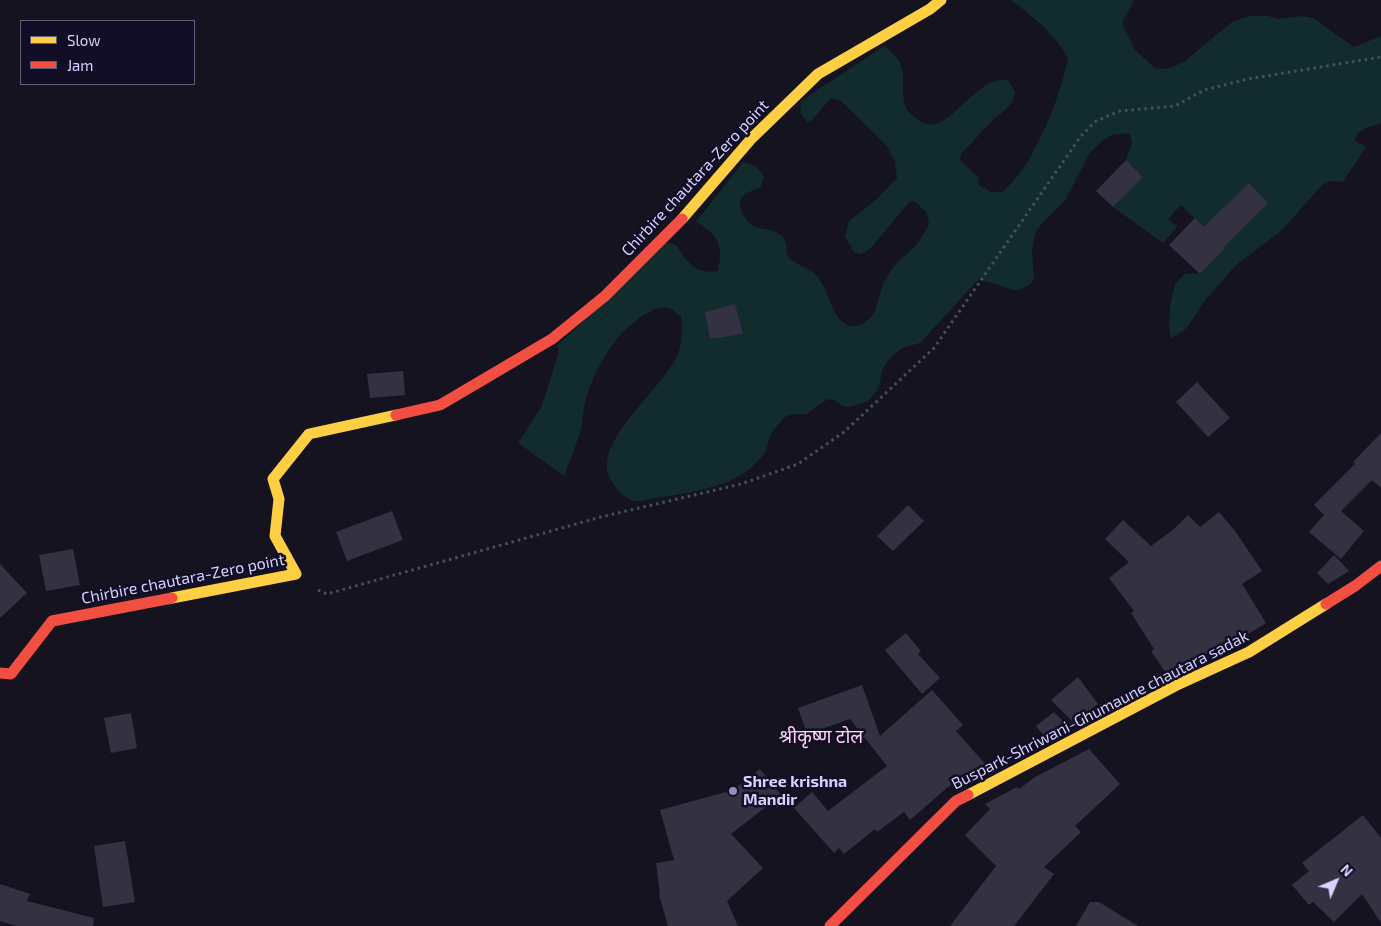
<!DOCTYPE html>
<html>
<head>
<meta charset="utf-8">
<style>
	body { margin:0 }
	#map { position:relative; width:1381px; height:926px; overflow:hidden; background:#161320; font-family:"Exo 2",sans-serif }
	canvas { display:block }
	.legend { position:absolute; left:20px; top:20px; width:175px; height:65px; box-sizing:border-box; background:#120e25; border:1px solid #615c7c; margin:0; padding:6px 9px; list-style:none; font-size:15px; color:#d7d2ff }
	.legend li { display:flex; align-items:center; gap:10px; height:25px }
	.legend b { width:25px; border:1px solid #615c7c }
	.north { position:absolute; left:1311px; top:856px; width:50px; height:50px; -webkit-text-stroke:4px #120e25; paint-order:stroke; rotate:45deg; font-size:14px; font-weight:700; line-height:20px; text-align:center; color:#d7d2ff }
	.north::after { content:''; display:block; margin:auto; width:18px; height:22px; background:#d7d2ff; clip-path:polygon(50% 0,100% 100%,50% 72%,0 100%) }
</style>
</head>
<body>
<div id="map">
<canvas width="1381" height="926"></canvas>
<ul class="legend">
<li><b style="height:6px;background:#ffcf43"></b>Slow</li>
<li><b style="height:6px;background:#f24e42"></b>Jam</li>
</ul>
<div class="north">N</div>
</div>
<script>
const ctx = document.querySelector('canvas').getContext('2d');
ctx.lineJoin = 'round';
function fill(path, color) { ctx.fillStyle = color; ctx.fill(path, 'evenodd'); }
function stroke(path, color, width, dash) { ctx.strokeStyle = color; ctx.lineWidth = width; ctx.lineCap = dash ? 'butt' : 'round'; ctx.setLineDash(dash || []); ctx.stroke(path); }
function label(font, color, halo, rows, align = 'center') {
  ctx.font = font + ' "Exo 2","Noto Sans Devanagari",sans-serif'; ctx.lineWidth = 5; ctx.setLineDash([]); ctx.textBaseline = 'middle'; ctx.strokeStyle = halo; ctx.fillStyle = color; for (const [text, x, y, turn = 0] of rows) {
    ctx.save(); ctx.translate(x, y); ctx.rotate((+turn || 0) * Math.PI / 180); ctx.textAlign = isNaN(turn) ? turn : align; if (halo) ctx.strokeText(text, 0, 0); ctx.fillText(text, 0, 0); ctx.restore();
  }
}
const green = new Path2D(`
	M1011 0H1134L1122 23 1135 50 1156 69H1167L1184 62 1232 22 1249 16H1268L1278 19 1301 16 1313 18 1354 47 1381 36V123C1371 127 1356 129 1355 141L1366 147 1343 182 1332 181 1322 185 1281 231 1236 265 1203 303 1187 328 1172 338C1166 330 1171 292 1176 283 1179 280 1182 277 1185 274H1200L1225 248 1181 205 1168 219 1177 227 1163 243 1113 207 1143 177 1126 160 1132 143 1130 133 1112 135 1102 141 1089 154 1066 199 1041 224 1035 234 1032 252 1034 278 1031 284 1017 291 979 279 920 343 902 348 889 359 882 370 879 388 868 401 850 407 843 406 834 400 828 399 806 414 787 415C782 421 774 428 770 436 768 440 768 445 766 450 763 457 754 465 748 470 726 488 682 494 655 498 649 499 642 502 636 501 623 500 612 484 608 473 598 435 667 386 679 351 682 340 682 329 681 317 667 304 661 305 644 315 615 333 596 366 586 399 583 408 583 419 581 429 576 445 570 461 564 476L518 443 542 405 559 352 557 346 667 242 676 245C687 261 695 275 717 271 725 248 717 233 696 222L743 162C752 164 761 168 764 178L760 188C745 193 735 197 743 214 745 219 750 225 756 227 763 230 774 229 781 235 790 243 783 251 790 259 794 263 809 269 815 274 830 287 831 327 855 326 864 325 868 321 873 314 877 309 878 300 880 293 882 286 886 278 890 272 896 262 908 254 916 245 921 239 924 232 929 225L927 213 914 201 909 202 871 248 861 254 855 253 845 237 849 221 876 200 897 178 895 161 887 146 841 101 831 98 812 120 807 122 800 113 801 101 884 46C890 51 899 57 901 66 908 88 894 107 920 121 928 125 932 126 941 122 962 110 983 76 1008 80L1015 92C1013 108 998 114 988 125 979 135 970 145 961 154L960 160 978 177 979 185 991 192H1003C1009 185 1017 177 1023 169 1044 135 1060 97 1068 58 1053 32 1034 18 1011 0Z`);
const building = new Path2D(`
	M1126 160 1143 177 1113 207 1096 191Z
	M1249 183 1268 203 1224 247 1225 248 1200 274 1169 245 1195 218 1204 227Z
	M735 304 743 334 710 339 705 312Z
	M403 371 405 395 370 398 367 374Z
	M1197 382 1230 418 1208 437 1176 402Z
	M1381 433V488L1372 480 1341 511 1364 531 1341 559 1309 532 1324 515 1314 505 1355 464 1353 462Z
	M908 505 924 521 893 551 877 536Z
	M392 511 403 540 347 561 336 532Z
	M1219 512 1235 531 1262 571 1242 584 1266 623 1242 638 1166 673 1151 651 1154 649 1131 613 1134 611 1109 578 1129 562 1105 539 1123 520 1151 546 1174 529 1188 515 1200 527Z
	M73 549 80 585 46 591 39 555Z
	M1334 555 1349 571 1328 584 1317 573Z
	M0 564 27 593 0 618Z
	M906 633 921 651 918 654 940 678 922 694 885 650Z
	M1078 677 1098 704 1073 722 1051 700Z
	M862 685 880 736 932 690 963 725 956 731 988 767 948 787 910 820 904 812 877 832 875 829 844 854 839 848 834 853 794 808 812 792 828 811 887 766 850 719 807 734 798 708Z
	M1054 712 1067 725 1045 737 1036 726Z
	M131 713 137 748 111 753 104 718Z
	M1089 749 1120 784 1075 826 1081 832 1044 867 1054 874 1014 926H950L996 866 965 835 990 809 985 804 1017 787 1019 789 1035 777Z
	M760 769 781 795 731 834 763 868 727 901 738 926H668L659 895H660L656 863 674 860 660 810 733 790Z
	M1363 815 1381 838V923L1362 894 1334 922 1313 902 1309 905 1292 885 1309 871 1302 863Z
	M125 841 135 902 103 907 94 846Z
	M0 884 30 894 27 901 94 918 93 926H16L0 921Z
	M1090 902H1099L1138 926H1076Z`);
const path = new Path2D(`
	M318 590 327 594 601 517 741 484 798 464 844 432 934 348 1081 136 1096 121 1120 111 1175 106 1204 90 1248 79 1381 57`);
const slow = new Path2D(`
	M682 219 752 138 818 74 930 9 941 0
	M172 598 296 574 275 536 279 499 273 479 309 434 396 415
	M968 795 1179 684 1249 652 1326 604`);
const jam = new Path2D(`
	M396 415 440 405 552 339 605 296 682 219
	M1326 604 1355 586 1381 566
	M0 673 11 674 52 621 172 598
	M830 926 956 801 968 795`);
const markers = [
	[733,791,5,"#938fb1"]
];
const streetNames = [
	["Chirbire chautara-Zero point",695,178,-47],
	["Chirbire chautara-Zero point",183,579,-11],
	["Buspark-Shriwani-Ghumaune chautara sadak",1100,710,-27]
];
const poiNames = [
	["Shree krishna",743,782],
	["Mandir",743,800]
];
const quarterNames = [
	["श्रीकृष्ण टोल",821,737]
];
fill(green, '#122b2c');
fill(building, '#343142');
stroke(path, '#44505f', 3, [2.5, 4]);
stroke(slow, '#ffcf43', 11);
stroke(jam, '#f24e42', 11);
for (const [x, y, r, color] of markers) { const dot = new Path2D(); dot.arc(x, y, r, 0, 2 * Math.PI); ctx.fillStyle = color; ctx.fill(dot); stroke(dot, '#120e25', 2); }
label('16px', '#d7d2ff', '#120e25', streetNames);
label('bold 16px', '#d7d2ff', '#120e25', poiNames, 'left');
label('19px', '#ffd4ef', '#120e25', quarterNames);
</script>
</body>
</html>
